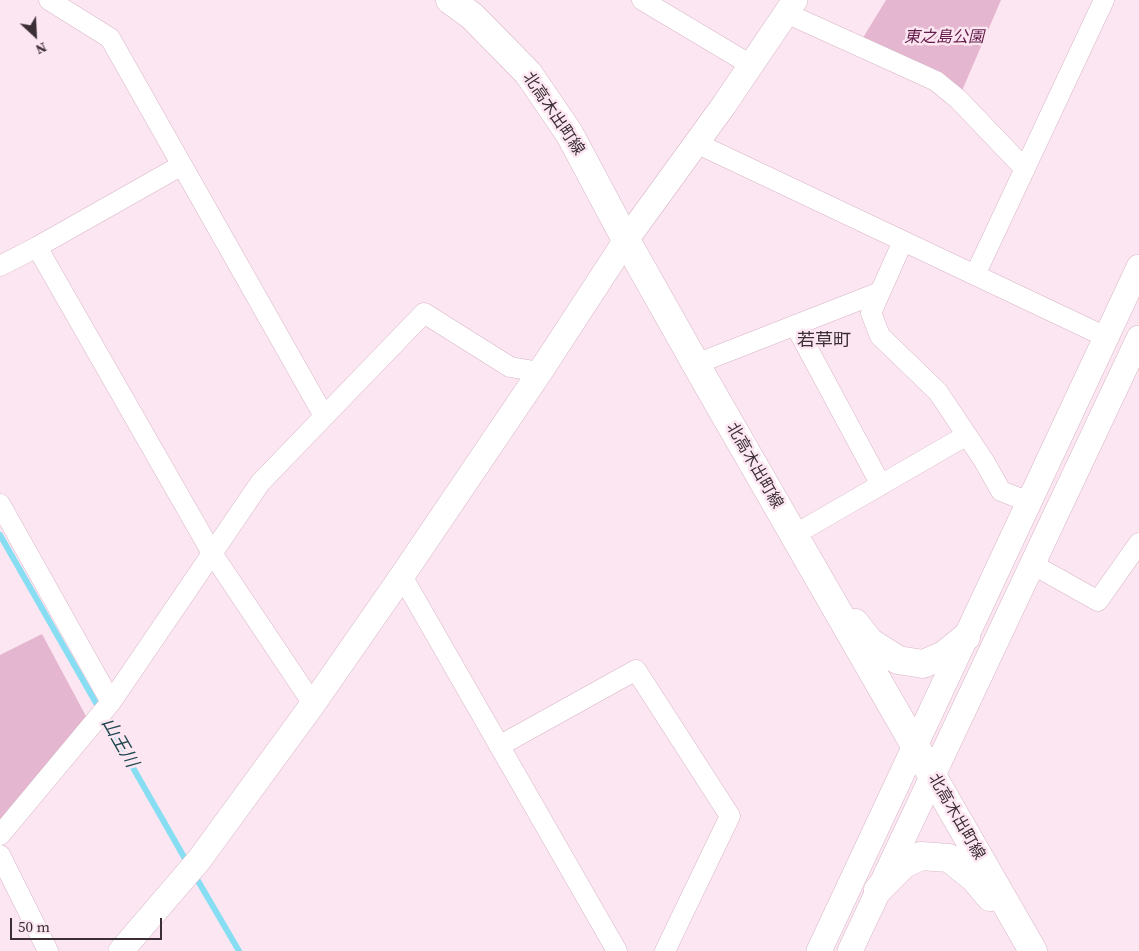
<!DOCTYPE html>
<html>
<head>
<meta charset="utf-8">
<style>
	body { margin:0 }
	#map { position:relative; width:1139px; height:951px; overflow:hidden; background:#fce6f1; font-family:"Source Serif 4",serif }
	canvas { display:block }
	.north { position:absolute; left:10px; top:10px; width:50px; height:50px; -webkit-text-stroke:4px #fce6f1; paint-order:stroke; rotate:155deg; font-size:14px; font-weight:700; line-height:20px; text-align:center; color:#3b2e35 }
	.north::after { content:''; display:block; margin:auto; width:18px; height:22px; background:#3b2e35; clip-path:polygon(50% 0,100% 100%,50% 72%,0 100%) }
	.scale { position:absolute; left:10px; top:918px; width:152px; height:22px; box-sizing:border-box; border:2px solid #3b2e35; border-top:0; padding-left:6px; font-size:15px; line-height:18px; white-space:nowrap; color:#3b2e35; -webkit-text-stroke:4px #fce6f1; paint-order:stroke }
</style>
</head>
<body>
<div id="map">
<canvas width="1139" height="951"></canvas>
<div class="north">N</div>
<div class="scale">50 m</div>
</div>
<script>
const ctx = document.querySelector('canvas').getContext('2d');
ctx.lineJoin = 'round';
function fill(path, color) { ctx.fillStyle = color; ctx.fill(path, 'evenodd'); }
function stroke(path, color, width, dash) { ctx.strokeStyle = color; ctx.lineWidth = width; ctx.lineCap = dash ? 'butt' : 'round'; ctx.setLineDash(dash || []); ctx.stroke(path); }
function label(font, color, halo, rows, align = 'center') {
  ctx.font = font + ' "Source Serif 4","Noto Sans JP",serif'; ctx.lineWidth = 5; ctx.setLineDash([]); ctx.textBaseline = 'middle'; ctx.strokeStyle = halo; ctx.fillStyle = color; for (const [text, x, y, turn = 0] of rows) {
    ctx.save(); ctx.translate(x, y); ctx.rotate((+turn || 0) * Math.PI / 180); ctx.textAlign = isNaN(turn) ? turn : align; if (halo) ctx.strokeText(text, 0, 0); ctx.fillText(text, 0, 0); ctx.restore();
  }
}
const green = new Path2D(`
	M886 0H1001L961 93 861 41Z
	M42 634 87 718 0 823V655Z`);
const stream = new Path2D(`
	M0 535 188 864
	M194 874 239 951`);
const minor = new Path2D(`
	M49 0 110 38 324 416
	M642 0 751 65
	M786 13 936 81 958 99 1025 169
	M696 143 1106 337
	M903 241 871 313 880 336 938 392 984 461 1001 491 1029 502
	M37 247 212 553 313 704
	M0 266 37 247 182 165
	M975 275 1104 0
	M795 325 881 485
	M696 364 880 292
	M0 504 111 702
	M794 535 967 435
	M1032 564 1098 601 1139 543
	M402 576 617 951
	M499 746 636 670 730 816 665 951
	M0 835 111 702 260 483 424 313 510 367 540 372
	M0 855 48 951`);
const tertiary = new Path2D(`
	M121 951 199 860 313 704 402 576 540 372 626 240 724 105 795 0
	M819 951 1139 267
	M850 951 1139 338`);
const secondary = new Path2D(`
	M450 0 472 16 528 73 569 133 626 240 706 382 1033 951
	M855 623 870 642 898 660 923 664 944 655 966 637
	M878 890 904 864 921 856 949 858 974 878 990 897`);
const parkNames = [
	["東之島公園",944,38]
];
const streetNames = [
	["北高木出町線",553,114,56],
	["北高木出町線",754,466,60],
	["北高木出町線",956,817,60]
];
const neighbourhoodNames = [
	["若草町",824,341]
];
const waterNames = [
	["山王川",119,743,60]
];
fill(green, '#e5b6cf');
stroke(stream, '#87def3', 6);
stroke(minor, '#d7b5c7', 21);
stroke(tertiary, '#d7b5c7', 26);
stroke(secondary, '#d7b5c7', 29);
stroke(minor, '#fff', 20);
stroke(tertiary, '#fff', 25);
stroke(secondary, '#fff', 28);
label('italic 16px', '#641b4a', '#fce6f1', parkNames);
label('16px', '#3b2e35', '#fce6f1', streetNames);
label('18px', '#3b2e35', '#fce6f1', neighbourhoodNames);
label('italic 18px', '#1e464f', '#fce6f1', waterNames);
</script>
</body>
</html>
